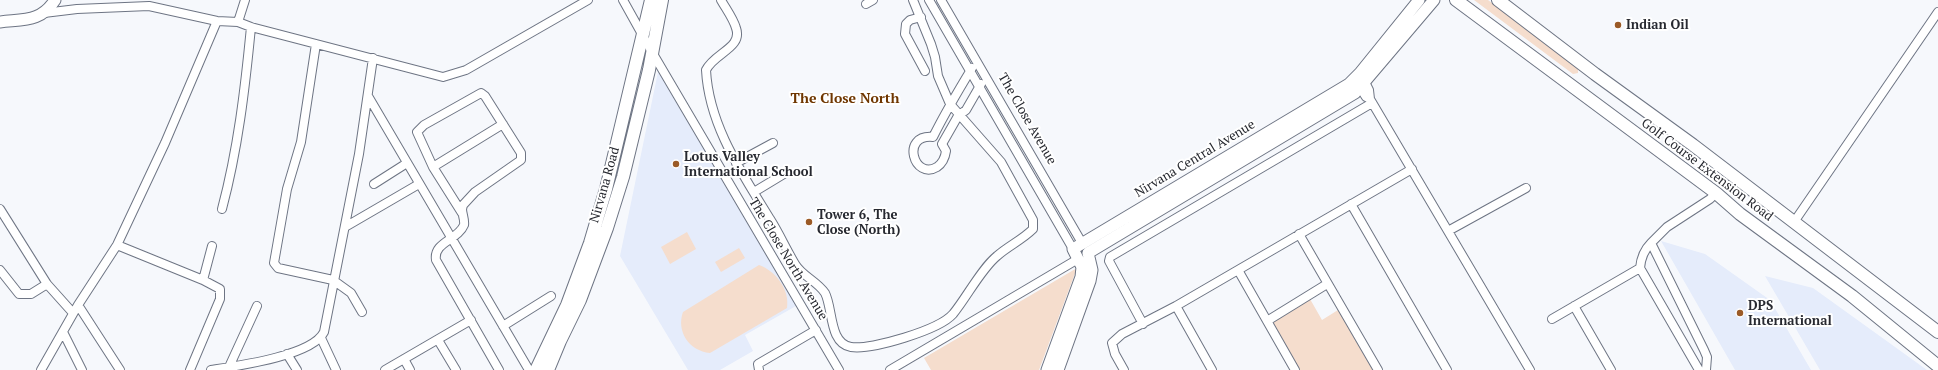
<!DOCTYPE html>
<html>
<head>
<meta charset="utf-8">
<style>
	body { margin:0 }
	canvas { display:block; background:#f6f8fc }
</style>
</head>
<body>
<canvas width="1938" height="370"></canvas>
<script>
const ctx = document.querySelector('canvas').getContext('2d');
ctx.lineJoin = 'round';
function fill(path, color) { ctx.fillStyle = color; ctx.fill(path, 'evenodd'); }
function stroke(path, color, width, dash) { ctx.strokeStyle = color; ctx.lineWidth = width; ctx.lineCap = dash ? 'butt' : 'round'; ctx.setLineDash(dash || []); ctx.stroke(path); }
function label(font, color, halo, rows, align = 'center') {
  ctx.font = font + ' "PT Serif",serif'; ctx.lineWidth = 4; ctx.setLineDash([]); ctx.textBaseline = 'middle'; ctx.strokeStyle = halo; ctx.fillStyle = color; for (const [text, x, y, turn = 0] of rows) {
    ctx.save(); ctx.translate(x, y); ctx.rotate((+turn || 0) * Math.PI / 180); ctx.textAlign = isNaN(turn) ? turn : align; if (halo) ctx.strokeText(text, 0, 0); ctx.fillText(text, 0, 0); ctx.restore();
  }
}
const built = new Path2D(`
	M658 72 796 306 745 335 753 351 720 370H688L620 256Z
	M1661 241 1705 254 1770 300 1811 370H1735Z
	M1765 276 1813 288 1927 370H1820Z`);
const green = new Path2D(`
	M1474 0H1488L1578 67V73L1573 74Z
	M687 232 696 249 670 264 661 247Z
	M739 248 745 258 721 272 715 262Z
	M759 265C776 271 790 290 787 308L710 353C689 351 676 331 683 312Z
	M1077 268 1039 370H931L924 358Z
	M1310 299 1322 320 1338 310 1373 370H1300L1272 323Z`);
const minor = new Path2D(`
	M623 0 652 52 839 370
	M721 0C726 9 733 18 736 28 743 48 714 53 706 70 709 126 742 173 770 219 779 233 786 249 795 264 802 276 817 281 825 293 833 308 829 344 851 347 872 350 939 330 953 314 967 297 981 269 997 256 1008 246 1022 240 1033 229V220L1001 162 950 104 938 76 935 57 931 44 913 0
	M929 0 1073 249
	M941 0 1082 243
	M866 4 873 0
	M44 13 77 9 149 6 217 21 238 22 251 27 443 77 466 70 588 0
	M921 17 910 20 906 24 905 34 925 71
	M238 22 245 0
	M316 44 301 142 287 189 274 263 278 268 333 280 351 293 362 312
	M972 68C958 91 945 113 933 137 900 134 914 181 937 167 943 163 945 158 946 151L942 144 958 116 966 110 981 84
	M1363 78 1369 90 1370 99
	M1357 83 1366 97 1370 99 1530 370
	M368 96 529 370
	M736 163 773 143
	M433 167 503 124
	M374 184 407 163
	M754 192 787 172
	M1351 204 1447 370
	M0 209 47 284 73 313
	M222 209C238 149 245 89 251 27
	M462 213 433 167 417 132 424 125 481 93 485 96 521 153V160L475 192 463 205 462 209C462 214 465 220 464 225 458 240 433 242 436 260L499 370
	M1794 222 1938 12
	M345 227 419 184
	M1448 231 1526 188
	M1299 234 1378 370
	M1651 243C1644 250 1641 257 1640 268L1699 370
	M117 245 203 280 220 289V299L190 370
	M0 270 19 294H31L47 284
	M1238 270 1295 370
	M203 280 212 246
	M78 305 120 370
	M1176 306 1212 370
	M1574 306 1611 370
	M1552 319 1640 268
	M1267 321 1327 284
	M1143 324 1109 261 1110 257 1372 103
	M503 326 551 296
	M63 332 82 370
	M321 338 336 370
	M438 340 456 370
	M287 354 297 370
	M404 359 410 370
	M229 367 257 306
	M41 370 78 305 117 245 165 143 217 21
	M211 370C237 366 312 356 324 332L359 154 373 58
	M385 370 471 320
	M759 370 758 364 816 330
	M890 370 1078 259
	M1124 370 1115 354 1112 343 1122 334 1176 306 1412 169
	M1706 370 1707 357 1704 350 1651 243 1667 227 1710 199 1716 193`);
const tertiary = new Path2D(`
	M0 22C24 19 41 22 55 0
	M1047 370 1081 277 1082 267 1073 249 1349 84 1360 73 1419 0
	M1058 370 1090 281 1092 270 1088 253 1355 93 1434 0`);
const secondary = new Path2D(`
	M1456 0 1716 193 1740 214 1852 296 1938 366
	M1498 0 1595 74 1693 145 1938 332
	M536 370 567 305 590 243 606 189 651 0
	M548 370 560 341 580 300 607 228 623 177 649 70 662 0`);
const markers = [
	[1618,25,4,"#9b5a26"],
	[676,164,4,"#9b5a26"],
	[809,222,4,"#9b5a26"],
	[1740,313,4,"#9b5a26"]
];
const poiNames = [
	["Indian Oil",1626,25],
	["Lotus Valley",684,157],
	["International School",684,172],
	["Tower 6, The",817,215],
	["Close (North)",817,230],
	["DPS",1748,306],
	["International",1748,321]
];
const streetNames = [
	["The Close Avenue",1027,119,60],
	["Nirvana Central Avenue",1195,159,-31],
	["Golf Course Extension Road",1707,170,37],
	["Nirvana Road",605,185,-74],
	["The Close North Avenue",788,259,59]
];
const neighbourhoodNames = [
	["The Close North",845,99]
];
fill(built, '#e5ecfb');
fill(green, '#f5ddcd');
stroke(minor, '#6e7584', 10);
stroke(tertiary, '#6e7584', 13);
stroke(secondary, '#6e7584', 14);
stroke(minor, '#fff', 8);
stroke(tertiary, '#fff', 11);
stroke(secondary, '#fff', 12);
for (const [x, y, r, color] of markers) { const dot = new Path2D(); dot.arc(x, y, r, 0, 2 * Math.PI); ctx.fillStyle = color; ctx.fill(dot); stroke(dot, '#fff', 1.5); }
label('bold 13px', '#272930', '#fff', poiNames, 'left');
label('13px', '#272930', '#fff', streetNames);
label('bold 14px', '#6f3600', '#fff', neighbourhoodNames);
</script>
</body>
</html>
